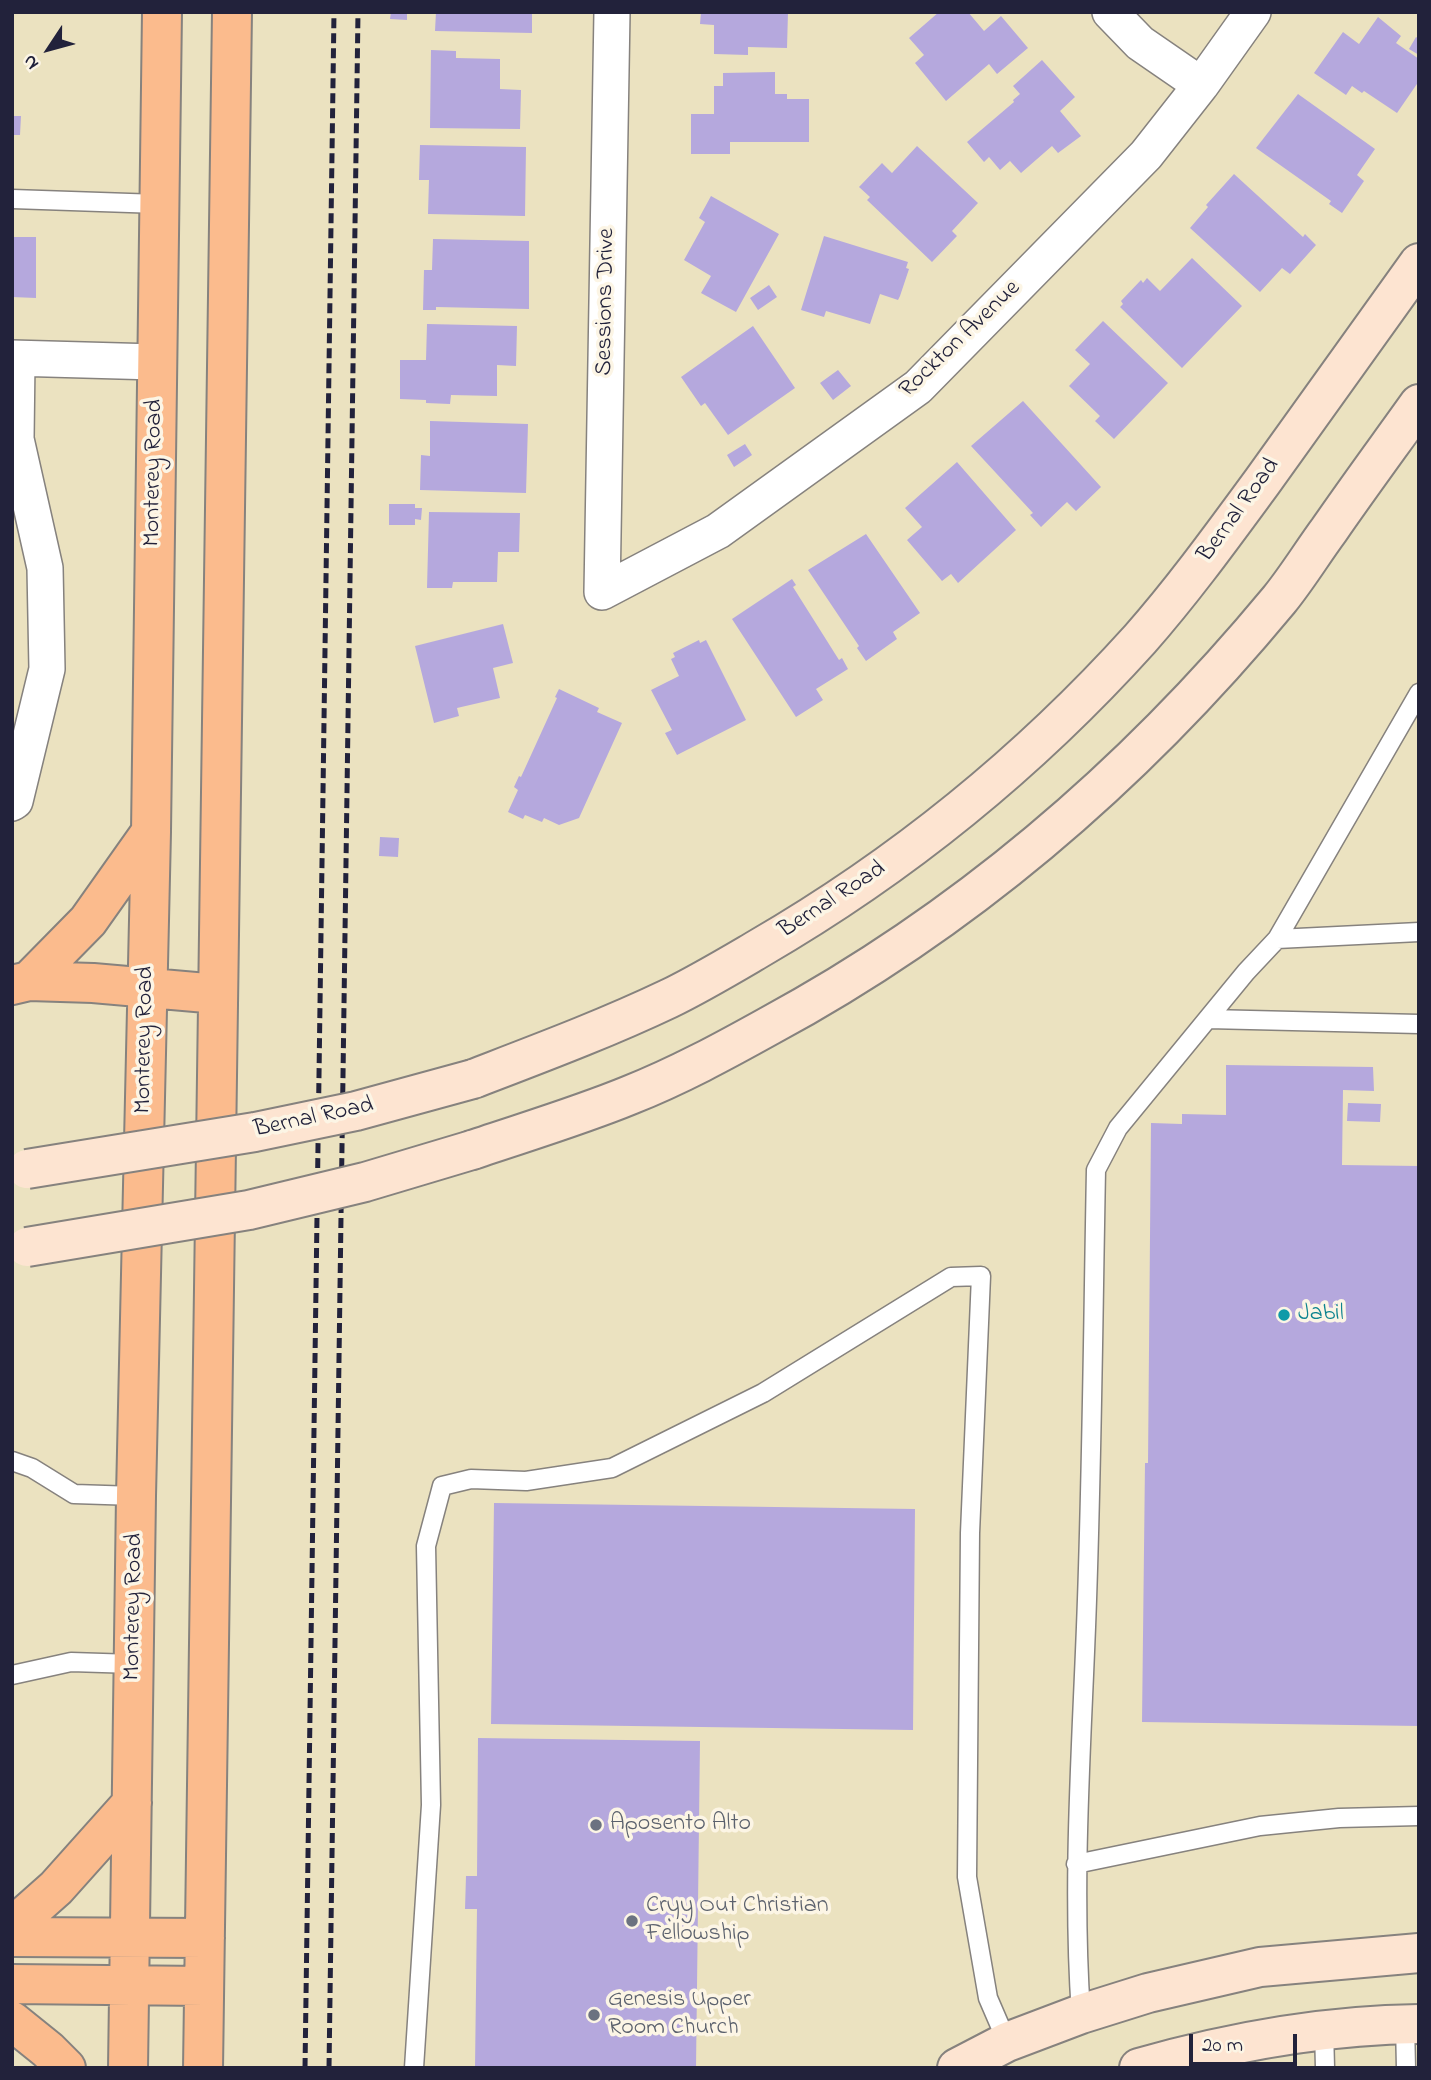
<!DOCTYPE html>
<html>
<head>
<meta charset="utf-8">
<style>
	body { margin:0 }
	#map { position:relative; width:1431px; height:2080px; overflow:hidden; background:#ebe2c0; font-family:"Indie Flower",sans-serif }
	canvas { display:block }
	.frame { position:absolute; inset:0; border:14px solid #22223b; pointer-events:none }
	.north { position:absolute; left:14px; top:14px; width:70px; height:70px; -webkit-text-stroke:5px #fcf5e5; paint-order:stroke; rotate:234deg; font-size:19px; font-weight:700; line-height:28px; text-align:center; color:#22223b }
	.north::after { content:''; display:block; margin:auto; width:24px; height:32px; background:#22223b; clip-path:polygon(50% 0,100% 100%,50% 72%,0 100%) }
	.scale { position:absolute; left:1189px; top:2034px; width:108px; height:32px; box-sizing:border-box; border:4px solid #22223b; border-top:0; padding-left:9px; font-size:21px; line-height:24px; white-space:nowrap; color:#22223b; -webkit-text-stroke:5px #fcf5e5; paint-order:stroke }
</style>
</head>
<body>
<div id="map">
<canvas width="1431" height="2080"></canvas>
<div class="frame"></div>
<div class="north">N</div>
<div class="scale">20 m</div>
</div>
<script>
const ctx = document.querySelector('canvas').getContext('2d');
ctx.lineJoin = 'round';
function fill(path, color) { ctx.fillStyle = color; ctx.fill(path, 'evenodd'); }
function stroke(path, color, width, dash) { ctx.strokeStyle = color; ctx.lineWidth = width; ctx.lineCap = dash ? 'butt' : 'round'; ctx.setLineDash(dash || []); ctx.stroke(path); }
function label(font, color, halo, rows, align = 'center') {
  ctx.font = font + ' "Indie Flower",sans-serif'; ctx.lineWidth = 7; ctx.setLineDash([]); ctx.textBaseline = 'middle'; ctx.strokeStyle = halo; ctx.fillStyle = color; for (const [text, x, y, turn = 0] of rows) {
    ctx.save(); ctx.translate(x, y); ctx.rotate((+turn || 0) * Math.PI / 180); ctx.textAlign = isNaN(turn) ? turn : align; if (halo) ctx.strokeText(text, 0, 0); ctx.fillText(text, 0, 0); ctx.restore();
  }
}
const building = new Path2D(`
	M391 12H407V20L390 19Z
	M436 12H532V33L435 31Z
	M701 12H788L787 48 748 47V55L714 54V25L700 24Z
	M939 12H968L984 31 1001 16 1028 48 997 74 989 64 946 101 915 63 924 55 909 38Z
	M1378 17 1401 36 1396 43 1419 59V81L1397 113 1364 91 1362 93 1352 86 1346 95 1314 73 1343 32 1359 44Z
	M1416 37 1419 39V55L1409 49Z
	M431 50 456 51V58L500 59V89L521 90 520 129 430 128Z
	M1042 60 1075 97 1060 111 1081 136 1058 153 1052 146 1021 173 1010 161 1000 170 989 157 984 162 967 142 1014 102 1013 100 1020 94 1013 86Z
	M775 72V94H787V99H809V142H730V154H691V114H714V86H723V73Z
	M1298 94 1375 149 1357 175 1364 181 1342 213 1329 204 1331 201 1256 148Z
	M12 116H21L20 135H12Z
	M420 145 526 147 525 216 428 214 429 180H419Z
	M917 146 978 203 952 231 957 236 932 262 867 200 870 197 859 187 882 163 892 173Z
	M1234 174 1303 237 1305 234 1316 245 1290 274 1282 268 1260 292 1190 228 1208 207 1206 205Z
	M711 196 779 234 736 312 701 293 711 276 684 260 705 222 699 218Z
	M824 236 908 262 906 268 909 269 900 296 898 300 880 294 870 324 826 311 824 317 801 310Z
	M12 237H36V298L12 297Z
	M433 239 529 241V309L436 307V310H423L424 270H432Z
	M1192 258 1242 306 1182 368 1120 307 1123 304 1121 301 1141 280 1143 283 1147 278 1160 291Z
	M769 285 777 297 758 310 750 298Z
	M1103 321 1168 383 1114 439 1095 421 1100 416 1069 386 1090 364 1075 350Z
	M427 324 517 326 516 366 497 365V396L451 395 450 404 426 403V400L400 399V360H426Z
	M753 326 795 388 728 435 705 403 701 406 681 377Z
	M838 370 851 386 833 400 820 383Z
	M1023 401 1101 487 1076 511 1067 502 1041 527 1030 515 1033 513 971 446Z
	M430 421 528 424 526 493 420 490 421 455 430 456Z
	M745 444 752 455 734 467 727 455Z
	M957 462 1016 530 958 583 951 574 942 581 907 540 922 527 905 508Z
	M389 504H415V508H422L421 520 415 519V525H389Z
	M429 512 520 513 519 552H498L497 582H453L452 588H427Z
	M866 534 920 613 893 632 897 639 866 661 857 648 859 646 808 570Z
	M792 579 796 585 793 587 839 660 842 658 848 669 816 689 823 700 796 717 732 619Z
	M503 624 513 663 493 668 500 698 457 708 459 716 434 723 415 646Z
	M699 640 700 643 706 640 746 720 677 755 665 733 672 730 651 690 679 676 671 659 675 657 673 653Z
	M559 689 599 708 597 712 622 723 579 818 559 825 544 818 542 822 525 815 523 819 508 812 518 790 514 787 519 776 521 777 557 698 555 697Z
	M380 837 399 838 398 857 379 856Z
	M1226 1065 1373 1067 1374 1091 1343 1090 1342 1165 1419 1166V1726L1142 1722 1145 1463H1148L1151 1123 1182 1124V1114L1226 1115Z
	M1348 1103 1381 1104 1380 1122 1347 1121Z
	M494 1503 915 1509 913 1730 491 1724Z
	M478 1738 700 1741 696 2068H475L477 1909H465L466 1876H477Z`);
const service = new Path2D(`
	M12 199 159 204
	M1277 939 1419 693
	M1208 1019 1419 1024
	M12 1461 32 1468 74 1494 136 1496
	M12 1675 71 1662 134 1664
	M1076 1864 1260 1826 1339 1818 1419 1816
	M1081 2014C1072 1885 1081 1756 1086 1627 1092 1474 1093 1322 1096 1170L1118 1128 1246 972 1277 939 1419 932
	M1405 2024 1406 2068
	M1324 2029 1325 2068
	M414 2068 431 1805 426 1546 442 1486 471 1479 526 1481 612 1468 763 1393 951 1277 981 1276 970 1533 967 1877 988 1998 1007 2042`);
const minor = new Path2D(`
	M612 12 602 592 718 531 918 387 1146 155 1201 85 1253 12
	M1110 12 1140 43 1201 85
	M12 358 156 362
	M12 803 15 801 47 669 45 568 16 439 17 360`);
const secondary = new Path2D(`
	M473 1079C538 1054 605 1029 668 999 699 984 729 966 758 949 901 866 1030 761 1140 639 1184 589 1223 535 1262 482 1315 409 1367 336 1419 263
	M472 1150C525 1132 579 1116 630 1095 678 1076 724 1051 769 1026 967 919 1135 774 1279 600 1297 578 1312 553 1329 530 1358 488 1389 446 1419 404
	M957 2068 1007 2042 1081 2014 1148 1993 1260 1967 1419 1953
	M1139 2068C1230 2042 1323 2025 1419 2024`);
const primary = new Path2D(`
	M29 981 88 921 151 832
	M12 985 29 981 93 983 218 994
	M12 1927 56 1888 132 1803
	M12 1937 205 1938
	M12 1984 204 1986
	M12 2021 48 2050 66 2068
	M128 2068 136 1496 151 832 162 12
	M203 2068 232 12`);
const rail = new Path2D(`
	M305 2068 334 12
	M329 2068 358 12`);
const secondaryBridge = new Path2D(`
	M27 1169 255 1132 356 1111 473 1079
	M27 1247 249 1210 365 1182 472 1150`);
const markers = [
	[1284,1315,7,"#0f9aa8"],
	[596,1825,7,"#6b7280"],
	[632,1921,7,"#6b7280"],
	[594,2015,7,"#6b7280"]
];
const streetNames = [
	["Sessions Drive",607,302,-89],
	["Rockton Avenue",961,340,-44],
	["Monterey Road",155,473,-89],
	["Bernal Road",1240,511,-54],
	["Bernal Road",833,901,-33],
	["Monterey Road",146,1040,-89],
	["Bernal Road",314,1119,-12],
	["Monterey Road",135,1607,-89]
];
const cultureNames = [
	["Jabil",1298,1315]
];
const worshipNames = [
	["Aposento Alto",610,1825],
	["Cryy Out Christian",646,1907],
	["Fellowship",646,1935],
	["Genesis Upper",608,2001],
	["Room Church",608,2029]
];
fill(building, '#b5a8dd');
stroke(service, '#86827e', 21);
stroke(minor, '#86827e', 38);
stroke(secondary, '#86827e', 42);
stroke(primary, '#86827e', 42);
stroke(service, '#fff', 18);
stroke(minor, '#fff', 35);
stroke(secondary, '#fde4d1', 38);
stroke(primary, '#fbbb8d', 38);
stroke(rail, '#22223b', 5, [10, 5]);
stroke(secondaryBridge, '#86827e', 42, []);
stroke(secondaryBridge, '#fde4d1', 38);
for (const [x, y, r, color] of markers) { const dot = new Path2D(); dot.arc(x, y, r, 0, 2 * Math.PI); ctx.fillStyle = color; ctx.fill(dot); stroke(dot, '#fcf5e5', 2.5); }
label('24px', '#22223b', '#fcf5e5', streetNames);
label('24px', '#0d838f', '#fcf5e5', cultureNames, 'left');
label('24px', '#5b616d', '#fcf5e5', worshipNames, 'left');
</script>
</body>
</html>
